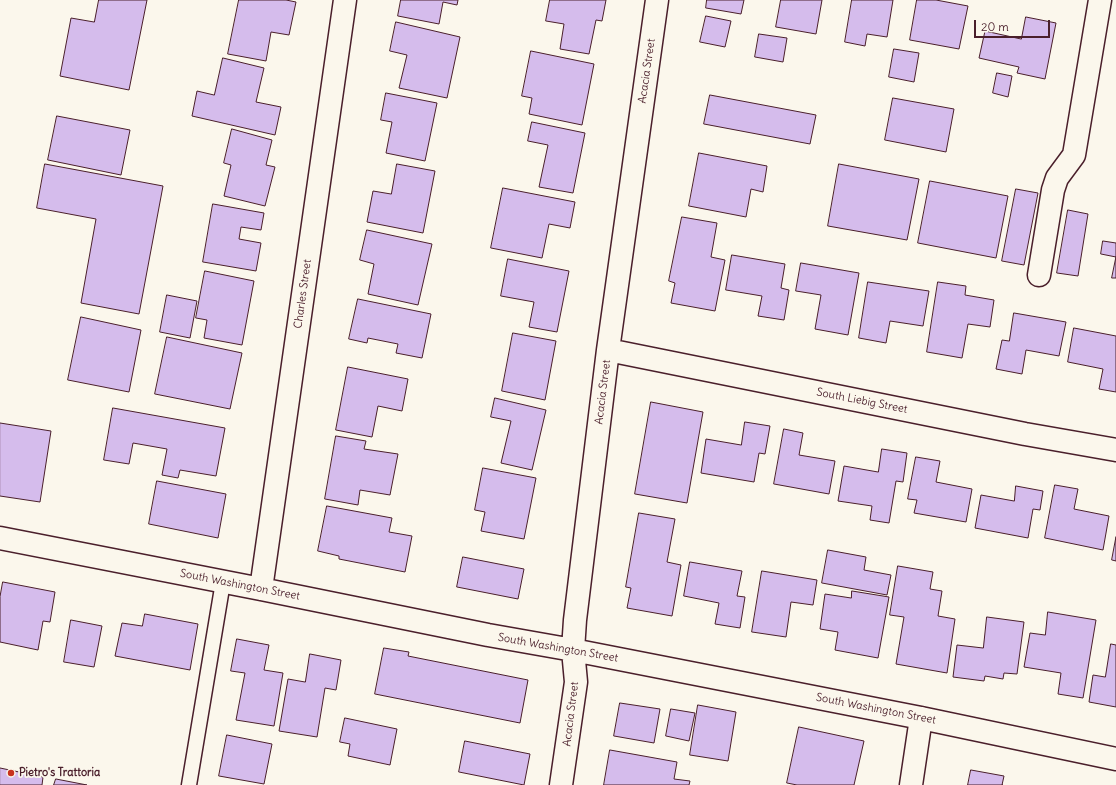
<!DOCTYPE html>
<html>
<head>
<meta charset="utf-8">
<style>
	body { margin:0 }
	#map { position:relative; width:1116px; height:785px; overflow:hidden; background:#fbf7ec; font-family:Delius,sans-serif }
	canvas { display:block }
	.scale { position:absolute; left:974px; top:20px; width:76px; height:18px; box-sizing:border-box; border:2px solid #4a1f2b; border-top:0; padding-left:5px; font-size:12px; line-height:14px; white-space:nowrap; color:#4a1f2b; -webkit-text-stroke:3px #fbf7ec; paint-order:stroke }
</style>
</head>
<body>
<div id="map">
<canvas width="1116" height="785"></canvas>
<div class="scale">20 m</div>
</div>
<script>
const ctx = document.querySelector('canvas').getContext('2d');
ctx.lineJoin = 'round';
function fill(path, color) { ctx.fillStyle = color; ctx.fill(path, 'evenodd'); }
function stroke(path, color, width, dash) { ctx.strokeStyle = color; ctx.lineWidth = width; ctx.lineCap = dash ? 'butt' : 'round'; ctx.setLineDash(dash || []); ctx.stroke(path); }
function label(font, color, halo, rows, align = 'center') {
  ctx.font = font + ' Delius,sans-serif'; ctx.lineWidth = 3.5; ctx.setLineDash([]); ctx.textBaseline = 'middle'; ctx.strokeStyle = halo; ctx.fillStyle = color; for (const [text, x, y, turn = 0] of rows) {
    ctx.save(); ctx.translate(x, y); ctx.rotate((+turn || 0) * Math.PI / 180); ctx.textAlign = isNaN(turn) ? turn : align; if (halo) ctx.strokeText(text, 0, 0); ctx.fillText(text, 0, 0); ctx.restore();
  }
}
const building = new Path2D(`
	M99 0H147L129 90 60 76 71 18 94 22Z
	M239 0H286L296 2 289 35 271 32 266 61 228 54Z
	M401 0H458L457 5 443 2 439 24 398 16Z
	M550 0H606L602 21 596 20 589 54 560 49 564 24 546 21Z
	M707 0H744L741 14 706 8Z
	M781 0H822L816 34 776 27Z
	M852 0H893L887 37 867 34 865 46 845 42Z
	M917 0H936L968 6 959 49 910 40Z
	M706 16 731 21 725 47 700 42Z
	M1026 17 1056 23 1045 79 1017 73 1019 67 979 58 985 31 1021 39Z
	M396 22 460 37 447 98 399 88 407 55 390 51Z
	M759 34 787 38 783 62 755 57Z
	M894 49 919 53 914 82 889 77Z
	M531 51 594 64 582 125 529 114 532 98 522 96Z
	M223 58 264 68 256 102 281 107 275 135 192 116 197 91 214 95Z
	M997 73 1012 76 1008 97 993 93Z
	M386 93 437 103 425 161 386 153 392 122 381 120Z
	M710 95 816 115 810 144 704 124Z
	M893 98 954 109 946 152 885 140Z
	M57 116 130 130 121 175 48 160Z
	M532 122 585 133 573 193 539 187 548 145 528 141Z
	M232 129 272 140 266 165 275 167 265 206 224 196 231 165 224 163Z
	M699 153 767 166 763 192 751 189 746 217 689 206Z
	M45 164 163 186 139 314 81 303 96 219 37 208Z
	M397 164 435 171 423 233 367 222 373 191 391 194Z
	M839 164 919 179 907 240 828 226Z
	M930 181 1008 196 996 258 918 243Z
	M503 188 575 202 570 228 549 224 542 258 491 248Z
	M1016 189 1038 193 1024 265 1002 261Z
	M213 204 264 213 261 230 241 227 239 239 261 243 256 271 203 262Z
	M1068 210 1088 214 1078 276 1057 273Z
	M682 217 717 223 711 257 725 260 715 311 671 303 675 283 669 281Z
	M367 230 432 244 418 305 368 294 374 264 360 260Z
	M1103 241 1116 243V257L1101 254Z
	M732 255 785 264 781 288 789 290 784 320 758 316 762 296 726 290Z
	M1116 257V278H1112Z
	M508 259 569 271 557 332 529 327 534 302 501 296Z
	M801 263 859 273 848 335 815 329 821 295 796 291Z
	M205 271 254 281 242 345 204 338 207 320 196 318Z
	M868 282 929 291 923 326 890 321 886 343 859 338Z
	M938 282 966 286 965 295 994 300 990 327 968 324 962 358 927 352Z
	M167 295 197 301 190 338 160 332Z
	M358 299 431 314 422 358 396 353 398 344 368 338 367 343 349 339Z
	M1014 313 1066 322 1059 356 1026 350 1022 374 996 369 1002 340 1009 341Z
	M81 317 141 330 129 392 68 380Z
	M1074 328 1116 336V392L1099 389 1103 369 1068 362Z
	M513 333 556 341 545 400 502 391Z
	M167 337 242 353 230 409 155 394Z
	M348 367 408 379 402 411 378 406 372 437 336 430Z
	M495 398 546 410 532 470 501 463 511 421 491 417Z
	M651 402 703 412 687 503 635 494Z
	M113 408 225 428 216 476 180 470 178 478 162 475 167 449 133 443 129 464 104 460Z
	M745 422 770 426 765 454 759 453 754 482 701 473 706 439 741 445Z
	M0 423 51 431 40 502 0 496Z
	M784 429 803 433 799 455 835 461 829 494 774 484Z
	M336 436 366 441 364 449 398 454 390 495 360 490 358 505 325 499Z
	M882 449 907 453 903 482 896 481 889 523 870 520 872 506 838 501 844 466 878 472Z
	M916 457 940 461 936 482 972 489 966 522 914 513 917 500 908 499Z
	M483 468 536 478 524 539 481 531 485 512 475 510Z
	M157 481 226 494 218 538 149 524Z
	M1055 485 1078 489 1074 509 1109 516 1103 550 1045 538Z
	M1016 486 1043 491 1040 510 1033 509 1028 538 975 528 981 495 1014 501Z
	M327 506 392 518 389 532 412 536 405 572 339 559V556L318 551Z
	M639 513 675 519 667 562 681 565 672 616 627 608 631 588 626 587Z
	M1116 537V561L1112 560Z
	M828 550 866 557 864 570 891 575 887 595 822 583Z
	M463 557 524 569 518 599 457 587Z
	M690 562 742 571 737 596 745 597 740 628 715 624 719 603 684 596Z
	M898 566 933 572 930 589 942 591 938 616 955 619 947 673 896 664 904 617 890 615Z
	M762 571 817 580 813 605 791 602 786 637 752 632Z
	M3 582 55 592 50 622 43 621 38 650 0 642V597Z
	M852 591 889 597 878 658 835 650 838 632 820 629 825 594 851 598Z
	M1048 612 1096 620 1083 698 1058 694 1061 673 1024 667 1030 633 1045 635Z
	M145 614 198 624 190 670 115 656 122 623 142 626Z
	M987 617 1024 622 1017 674 1004 673 1003 679 985 676 984 681 953 677 957 645 983 648Z
	M71 620 102 626 94 667 64 662Z
	M237 639 269 645 264 670 283 673 274 726 236 720 245 673 231 671Z
	M1111 644 1116 645V707L1089 702 1093 675 1105 677Z
	M384 648 409 652 408 656 528 680 520 723 375 694Z
	M310 654 341 660 336 690 325 688 317 737 279 731 288 679 305 682Z
	M620 703 660 709 654 743 614 736Z
	M698 705 736 712 728 761 690 755Z
	M671 709 695 713 689 741 666 736Z
	M345 718 397 729 390 765 348 756 350 744 340 742Z
	M799 727 864 741 854 785H797L787 783Z
	M227 735 272 744 264 784 219 776Z
	M465 741 530 754 524 785 459 772Z
	M610 750 677 762 674 779 690 781 689 785H604Z
	M0 768 43 777 42 785H0Z
	M971 770 1004 776 1002 785H1003H968Z
	M56 779 87 785H54Z`);
const service = new Path2D(`
	M189 785 223 582`);
const minor = new Path2D(`
	M1039 275 1053 190 1057 178 1074 155 1100 0
	M608 350 1025 434 1116 450
	M0 538 261 589 488 635 573 650 921 718 1116 759
	M261 589 345 0
	M561 785 576 682 573 650 575 620 608 350 657 0
	M911 785 921 718`);
const markers = [
	[11,773,4,"#c8321e"]
];
const streetNames = [
	["Acacia Street",647,71,-82],
	["Charles Street",303,294,-82],
	["Acacia Street",603,392,-83],
	["South Liebig Street",862,401,11],
	["South Washington Street",240,585,11],
	["South Washington Street",558,648,10],
	["South Washington Street",876,709,11],
	["Acacia Street",571,714,-83]
];
const poiNames = [
	["Pietro's Trattoria",19,773]
];
fill(building, '#d5bcec');
stroke(building, '#4a1f2b', 1);
stroke(service, '#4a1f2b', 17);
stroke(minor, '#4a1f2b', 25);
stroke(service, '#fbf7ec', 14);
stroke(minor, '#fbf7ec', 22);
for (const [x, y, r, color] of markers) { const dot = new Path2D(); dot.arc(x, y, r, 0, 2 * Math.PI); ctx.fillStyle = color; ctx.fill(dot); stroke(dot, '#fbf7ec', 1.5); }
label('11px', '#4a1f2b', '#fbf7ec', streetNames);
label('bold 11px', '#4a1f2b', '#fbf7ec', poiNames, 'left');
</script>
</body>
</html>
